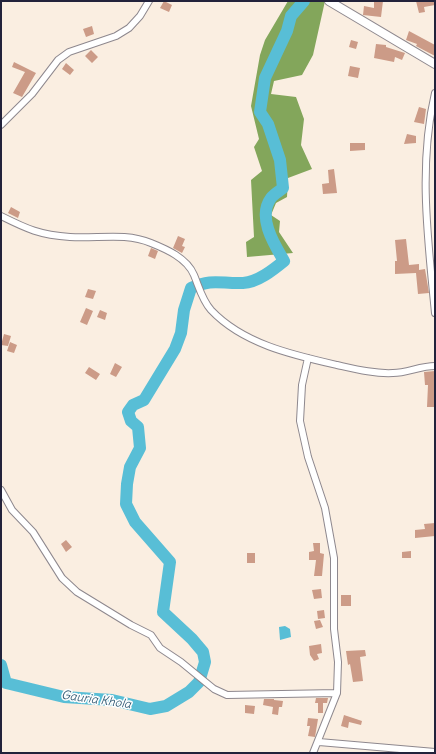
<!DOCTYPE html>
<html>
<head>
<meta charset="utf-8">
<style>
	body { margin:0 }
	#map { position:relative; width:436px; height:754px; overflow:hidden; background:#faeee1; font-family:Delius,sans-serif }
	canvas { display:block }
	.frame { position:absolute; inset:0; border:2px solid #22223b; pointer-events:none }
</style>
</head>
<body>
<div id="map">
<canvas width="436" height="754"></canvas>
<div class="frame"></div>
</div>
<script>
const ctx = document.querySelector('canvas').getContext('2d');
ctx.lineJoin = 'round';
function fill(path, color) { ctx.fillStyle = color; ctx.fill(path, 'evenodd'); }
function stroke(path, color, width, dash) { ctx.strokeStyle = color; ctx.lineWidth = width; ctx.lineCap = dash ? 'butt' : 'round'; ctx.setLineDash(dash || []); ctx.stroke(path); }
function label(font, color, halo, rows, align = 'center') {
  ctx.font = font + ' Delius,sans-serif'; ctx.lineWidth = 3; ctx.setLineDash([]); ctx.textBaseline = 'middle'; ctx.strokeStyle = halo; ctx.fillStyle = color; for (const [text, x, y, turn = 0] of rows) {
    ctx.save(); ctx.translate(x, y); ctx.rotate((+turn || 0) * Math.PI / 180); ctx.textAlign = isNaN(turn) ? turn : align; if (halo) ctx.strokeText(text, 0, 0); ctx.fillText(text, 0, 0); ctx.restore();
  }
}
const forest = new Path2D(`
	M288 1H325L313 55 302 75 274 81 271 94 296 97 304 119 301 145 312 169 288 178 287 197 276 203 271 215 280 221 279 232 293 253 247 257 246 242 254 237 251 180 262 171 254 147 259 139 251 106 260 55 265 40Z`);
const water = new Path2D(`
	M285 626 290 629 291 637 280 640 279 627Z`);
const river = new Path2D(`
	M1 665 6 683 64 697 112 700 150 709 166 706 189 692 199 682 205 662 203 652 192 639 163 612 170 562 135 522 126 504 127 484 130 467 140 448 138 427 131 421 128 412 133 405 144 400 175 349 181 333 184 310 191 288C213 278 221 284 243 283 258 282 273 270 284 261 274 244 257 217 271 198 274 194 280 191 283 188L280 160 268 124 260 112 265 78 287 31 291 16 304 1`);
const building = new Path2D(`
	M164 1 172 5 169 12 160 8Z
	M374 1H383L381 17 363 15 364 6 374 8Z
	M416 1H435V5L424 7 425 12 419 13Z
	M92 26 94 34 86 37 83 29Z
	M409 31 435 45V56L416 46 417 44 406 40Z
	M351 40 358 42 356 49 349 47Z
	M376 44 386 45V47L405 53 402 60 395 57 394 62 374 58Z
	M91 50 98 57 92 63 85 56Z
	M14 62 36 73 22 97 13 93 25 72 12 67Z
	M66 63 74 70 70 75 62 69Z
	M350 66 360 68 358 78 348 76Z
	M419 107 426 109 424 124 414 122Z
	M407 134 416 136V143L404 144Z
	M350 143H365V150L350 151Z
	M334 169 337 193 323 194 322 184 329 183 328 170Z
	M11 207 20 212 18 218 8 213Z
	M178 236 185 239 182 246 185 247 182 253 173 248Z
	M406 239 409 265 419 264V270L425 269 429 293 418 294 416 273 395 274V261H397L395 240Z
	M151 248 158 251 155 259 148 256Z
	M88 289 96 291 93 299 85 297Z
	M86 308 93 311 87 325 80 322Z
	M100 310 107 313 105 320 97 317Z
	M4 334 11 336 8 346 1 345Z
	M10 342 17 345 14 353 7 351Z
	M115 363 122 367 116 377 110 374Z
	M89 367 100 374 96 380 85 373Z
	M435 371V407H427L428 385H425L424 372Z
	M435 523V536L415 538V530L425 529 424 524Z
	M66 540 72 547 66 552 61 544Z
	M313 543H320V553L324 554 322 576H314L316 560H309V552L314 551Z
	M411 551V558H402V552Z
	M247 553H255V563H247Z
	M321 589 322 598 314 599 312 590Z
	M341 595H351V606H341Z
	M324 610 325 618 318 619 317 611Z
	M320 620 323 627 316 629 314 621Z
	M321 644 322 653 317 654 319 659 314 661 310 655 309 646Z
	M365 650 366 656 360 657 363 681 353 682 350 664 348 665 346 651Z
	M316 698H328L327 703H323V713H318V703H315Z
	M264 699H274V700L283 701 282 707H279L278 715 272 714 273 707 263 705Z
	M245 705 255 706 254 714 245 713Z
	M344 715 362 721 361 725 349 722 348 728 341 726Z
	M308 718 318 719 315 737 308 736 310 726H307Z`);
const minor = new Path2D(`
	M435 93C418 166 428 240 435 313
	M1 125 32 94 58 60 69 52 116 36 129 28 140 16 149 1
	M1 216C27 229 40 235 70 237 97 239 125 232 151 243 166 249 187 258 194 275 199 287 202 300 211 310 243 344 293 355 337 365 355 369 375 374 393 373 407 373 420 366 435 366
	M308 358 302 385 300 421 308 457 325 508 334 558V629L338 662 337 693 313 753
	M1 490 12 510 33 532 62 578 77 592 131 625 151 635 160 648 181 662 214 689 227 695 337 693
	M319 742 435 752`);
const tertiary = new Path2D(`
	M329 1 435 64`);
const waterNames = [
	["Gauria Khola",96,700,8]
];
fill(forest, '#83a65b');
fill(water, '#58bed6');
stroke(river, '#58bed6', 12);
fill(building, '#cc9b87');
stroke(minor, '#8e888e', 8);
stroke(tertiary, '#8e888e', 10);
stroke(minor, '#fff', 6);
stroke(tertiary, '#fff', 8);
label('italic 12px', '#386079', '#fff', waterNames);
</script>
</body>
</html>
